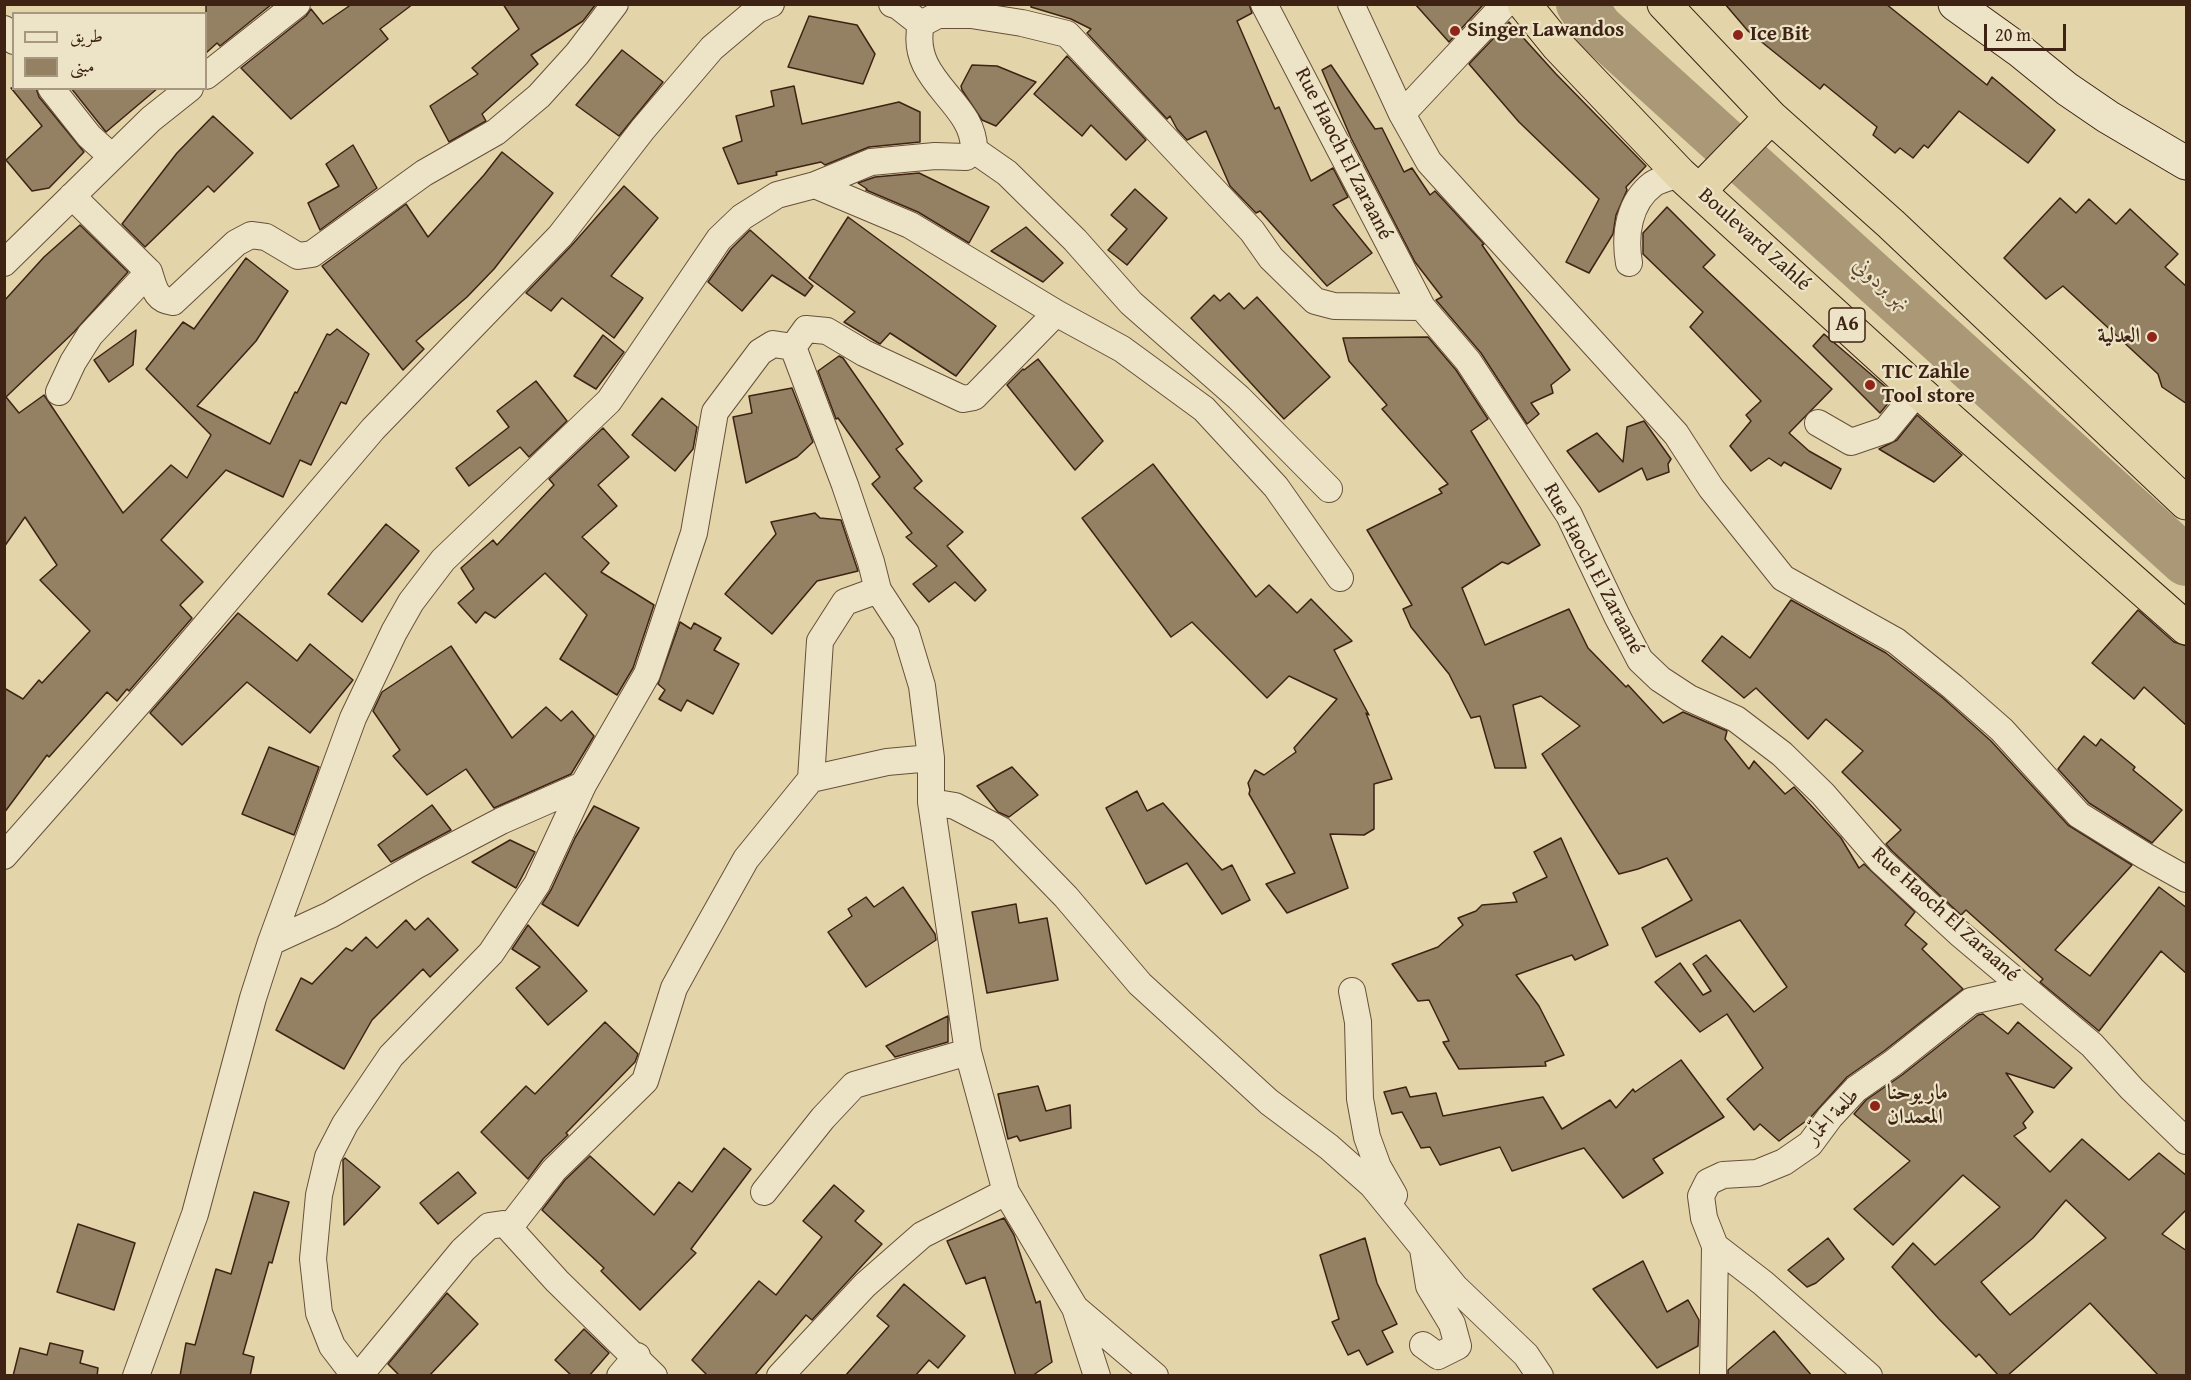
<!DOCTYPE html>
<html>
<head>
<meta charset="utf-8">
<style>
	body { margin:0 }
	#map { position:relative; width:2191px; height:1380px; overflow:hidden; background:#e3d5a9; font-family:"Gentium Book Plus",Amiri,serif }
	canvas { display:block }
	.frame { position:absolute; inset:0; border:6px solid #3e2315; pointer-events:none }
	.legend { position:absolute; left:12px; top:12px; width:195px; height:78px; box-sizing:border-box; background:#ede4c7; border:2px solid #a79780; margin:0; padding:8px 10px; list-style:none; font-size:18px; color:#3e2315 }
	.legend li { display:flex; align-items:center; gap:12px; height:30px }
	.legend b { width:30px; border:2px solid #a79780 }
	.scale { position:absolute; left:1984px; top:24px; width:82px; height:27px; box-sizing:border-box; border:3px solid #3e2315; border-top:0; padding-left:8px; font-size:18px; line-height:21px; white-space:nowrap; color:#3e2315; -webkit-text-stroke:4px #ede4c7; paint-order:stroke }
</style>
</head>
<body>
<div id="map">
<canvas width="2191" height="1380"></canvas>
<div class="frame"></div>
<ul class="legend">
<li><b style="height:8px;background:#ede4c7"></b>طريق</li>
<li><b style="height:16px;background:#948062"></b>مبنى</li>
</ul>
<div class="scale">20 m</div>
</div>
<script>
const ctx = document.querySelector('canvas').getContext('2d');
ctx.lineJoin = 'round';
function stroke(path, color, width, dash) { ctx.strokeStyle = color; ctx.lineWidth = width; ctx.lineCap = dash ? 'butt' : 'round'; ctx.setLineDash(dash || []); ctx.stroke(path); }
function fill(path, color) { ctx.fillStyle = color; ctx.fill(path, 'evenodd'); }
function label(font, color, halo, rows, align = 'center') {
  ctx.font = font + ' "Gentium Book Plus",Amiri,serif'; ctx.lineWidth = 4.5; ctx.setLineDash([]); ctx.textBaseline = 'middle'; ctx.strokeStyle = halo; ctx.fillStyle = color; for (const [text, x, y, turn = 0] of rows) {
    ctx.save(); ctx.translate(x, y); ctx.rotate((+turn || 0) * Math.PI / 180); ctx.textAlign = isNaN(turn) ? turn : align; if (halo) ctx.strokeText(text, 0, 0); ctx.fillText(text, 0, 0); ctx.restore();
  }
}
const river = new Path2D(`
	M1581 4 1598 28 2186 561`);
const building = new Path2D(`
	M206 4H272L220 46 217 43 206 53Z
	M352 4H413L380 29 388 39 291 119 241 68 306 16 311 9 323 24Z
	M503 4H596L583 21 531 55 538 64 482 114 486 121 449 142 430 106 478 74 472 68 519 29Z
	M1031 4H1249L1252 13 1237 21 1275 109 1279 107 1311 181 1333 168 1348 197 1333 205 1372 253 1327 286 1260 211 1256 213 1230 186 1206 131 1187 140 1177 129 1170 116 1167 119 1087 33 1091 29 1071 19 1031 7Z
	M1415 4H1481L1482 6 1449 42Z
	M1725 4H1886L1987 85 1992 77 2055 130 2028 163 1959 111 1928 148 1924 145 1913 158 1900 148 1895 153 1873 135 1877 127 1824 84 1820 89 1748 31Z
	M809 16 857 25 875 54 863 84 788 67Z
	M1509 22 1556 74 1646 166 1626 187 1627 190 1616 215 1613 234 1589 273 1566 262 1599 199 1519 122 1469 64Z
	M622 50 663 82 619 136 576 105Z
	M1067 56 1146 140 1126 160 1091 125 1082 136 1034 94Z
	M972 65 997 66 1036 82 996 126 982 120 962 90 961 86Z
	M1331 65 1375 129 1382 128 1404 172 1412 168 1430 195 1435 191 1484 244 1482 245 1570 370 1551 385 1553 393 1531 403 1539 414 1527 424 1481 353 1436 300 1442 297 1415 262 1351 138 1322 70Z
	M794 86 802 124 899 102 920 112V142L869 147 825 165 821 162 776 172 777 175 738 184 723 148 742 141 736 116 774 106 771 91Z
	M11 88H36L39 97 84 152 49 188 32 191 6 160 42 126Z
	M71 88H158L106 132Z
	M213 116 253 153 214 192 208 186 145 247 122 224 177 153Z
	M353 145 377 188 320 230 308 203 339 186 326 164Z
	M502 152 553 193 494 269 467 297 416 341 424 349 403 370 322 266 406 204 428 237 484 175Z
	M919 173 989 207 969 243 918 212 866 190 867 189 858 183 875 177Z
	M624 186 658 218 611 276 643 298 614 338 562 298 551 311 526 293 571 246Z
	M1135 189 1167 218 1127 265 1108 250 1127 229 1111 215Z
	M2060 198 2076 213 2089 199 2116 224 2130 209 2178 254 2165 267 2187 287V404L2162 387 2158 374 2063 286 2046 299 2004 258Z
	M1667 207 1715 255 1703 267 1832 389 1789 433 1809 451 1841 469 1831 489 1784 462 1781 466 1769 458 1751 471 1730 446 1751 421 1746 415 1761 401 1690 327 1703 312 1643 254V233Z
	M848 217 996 326 956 376 890 333 880 344 844 322 855 312 809 278Z
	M80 225 128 272 74 332 6 397 19 413 44 395 123 513 171 465 187 478 211 435 146 369 183 322 194 329 246 258 288 291 256 341 197 406 270 444 295 392 297 393 327 334 330 335 337 329 369 354 346 404 341 402 311 465 300 460 283 497 226 470 161 540 203 582 180 605 192 618 129 691 127 689 117 701 107 692 49 757 47 755 4 813V688L23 699 39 680 42 683 90 631 40 580 57 565 25 517 4 547V301L44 257Z
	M1026 227 1063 263 1043 282 991 251Z
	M750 230 813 286 805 296 772 275 742 311 708 282 731 249Z
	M1229 293 1244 309 1257 297 1330 377 1284 419 1191 318 1214 295 1220 301Z
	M136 330 133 365 109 382 94 360Z
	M1824 334 1895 395 1880 413 1813 346Z
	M603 335 624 352 596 389 574 376Z
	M1428 337 1456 370 1488 419 1471 431 1540 545 1508 564 1502 562 1462 588 1485 645 1569 609 1588 648 1626 687 1628 685 1663 723 1683 712 1727 731 1725 739 1749 769 1754 761 1785 794 1794 787 1841 838 1859 868 1864 864 1915 912 1905 925 1927 944 1922 949 1963 989 1884 1051 1847 1077 1810 1118 1779 1141 1760 1124 1754 1130 1727 1099 1763 1068 1727 1014 1700 1032 1655 982 1680 963 1703 995 1711 991 1693 964 1706 955 1754 1012 1787 987 1740 920 1656 957 1642 928 1692 900 1667 858 1638 869 1619 874 1542 754 1580 726 1541 696 1513 705 1526 768H1495L1480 716 1471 718 1449 674 1411 627 1403 609 1412 605 1367 530 1442 493 1439 489 1448 484 1382 409 1387 405 1349 361 1343 338Z
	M839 356 843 358 903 444 896 449 922 481 914 488 963 532 947 546 986 590 975 601 955 582 929 602 913 584 937 566 906 537 912 533 872 484 880 477 838 418 836 419 818 371Z
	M1038 359 1103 441 1075 470 1007 385 1023 369 1024 370Z
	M536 381 567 421 529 457 520 447 469 486 456 468 509 427 497 411Z
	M792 388 813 442 797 457 746 483 733 417 752 413 749 396Z
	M662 398 697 427 693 449 675 471 632 435Z
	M1917 415 1962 455 1934 482 1879 449 1897 440Z
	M1644 421 1671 459 1668 464 1669 472 1647 480 1642 468 1599 492 1567 451 1597 433 1623 462 1627 427Z
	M603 428 629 457 598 485 617 506 582 537 609 563 601 572 654 605 633 668 617 695 560 659 587 615 545 573 495 618 485 612 476 623 458 603 474 589 461 568 493 540 497 545 554 485 549 479Z
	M1153 464 1256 597 1269 585 1297 613 1311 599 1352 641 1334 650 1369 715 1366 713 1392 779 1374 784V829L1364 835 1330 834 1348 888 1287 913 1266 884 1295 873 1249 794 1250 790 1248 783 1255 770 1264 775 1296 752 1294 748 1337 699 1289 676 1267 698 1192 622 1171 637 1082 518Z
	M815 513 820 518 841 520 858 571 817 581 772 634 725 594 776 534 771 522Z
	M386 524 419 551 362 622 328 594Z
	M1791 600 1886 653 1943 698 1991 741 2068 825 2132 865 2055 950 2090 976 2159 887 2187 908V974L2161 951 2099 1031 2040 982 2043 979 1966 910 1961 915 1892 851 1886 844 1901 830 1842 772 1863 751 1826 719 1808 739 1756 688 1744 698 1702 661 1722 636 1750 658Z
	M2138 610 2174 642 2187 646V726L2144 687 2134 699 2092 663Z
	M238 613 297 661 310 644 353 680 310 733 247 682 182 745 150 713Z
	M680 622 691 629 694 623 721 638 714 650 739 664 713 714 687 700 681 711 659 699 665 690 658 684Z
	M451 646 512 738 546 707 561 721 572 711 594 736 571 774 494 808 466 769 427 795 393 756 400 750 373 711 382 692Z
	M2084 736 2096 746 2101 739 2135 767 2133 770 2182 810 2152 843 2089 803 2058 769Z
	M269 747 319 767 294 835 242 814Z
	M1012 767 1038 795 1009 817 998 812 977 786Z
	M1137 791 1147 811 1163 803 1222 870 1232 865 1250 900 1222 914 1187 863 1146 884 1106 808Z
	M432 805 451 830 391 862 378 845Z
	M594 806 639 828 578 926 542 904 551 890 575 838Z
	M1561 838 1608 945 1575 960 1572 955 1516 975 1539 1006 1564 1055 1545 1062 1546 1066 1459 1069 1443 1042 1449 1041 1429 1000 1418 1001 1392 964 1438 947 1463 925 1458 918 1476 911 1482 905 1517 902 1513 893 1547 877 1534 852Z
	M510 840 535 852 516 888 472 862Z
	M903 887 935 934 936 940 866 987 828 932 852 916 848 909 866 897 874 907Z
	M1016 904 1019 923 1047 918 1058 980 987 993 972 912Z
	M428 918 458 950 430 977 423 969 372 1020 344 1069 276 1030 301 978 312 984 346 948 352 951 366 937 377 948 406 920 415 930Z
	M528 925 587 991 548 1025 516 988 540 967 512 949Z
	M1983 1014 2008 1034 2018 1022 2072 1068 2054 1088 2006 1073 2033 1112 2023 1123 2026 1128 2014 1136 2050 1172 2082 1139 2129 1180 2159 1153 2187 1176V1209L2162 1234 2187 1251V1376H2159L2090 1303 2007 1376H1999L1979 1354 1976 1357 1939 1319 1892 1267 1913 1243 1935 1265 2000 1207 1963 1175 1893 1245 1854 1209 1910 1161 1854 1114 1866 1100 1902 1075 1978 1015ZM2066 1200 2106 1238 2010 1315 1981 1282 2033 1238Z
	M948 1016V1042L895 1057 886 1046Z
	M605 1022 638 1054 635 1062 570 1129 566 1133 568 1135 543 1159 528 1179 481 1132 526 1086 535 1094Z
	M1681 1060 1724 1117 1653 1159 1663 1173 1623 1198 1584 1148 1512 1171 1500 1147 1440 1165 1430 1147 1421 1148 1402 1112 1392 1114 1384 1092 1406 1087 1410 1097 1436 1093 1443 1116 1543 1097 1562 1129 1610 1100 1616 1108 1633 1089 1635 1092Z
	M1038 1086 1046 1111 1070 1105 1071 1128 1020 1141 1017 1136 1008 1139 998 1094Z
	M724 1148 751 1169 691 1249 696 1253 640 1310 601 1271 604 1268 542 1210 565 1180 590 1156 654 1215 679 1182 692 1192Z
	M345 1158 380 1187 344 1225 343 1160Z
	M458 1172 476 1193 438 1224 420 1203Z
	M834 1185 864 1211 855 1221 882 1244 812 1320 806 1315 754 1376H708L692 1360 759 1281 776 1295 822 1237 803 1221Z
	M254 1192 289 1202 272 1263 269 1262 243 1354 254 1357 250 1376H180L186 1343 195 1345 216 1269 231 1274Z
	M1004 1218 1014 1235 1036 1303 1040 1301 1052 1362 1032 1376H1016L985 1277 966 1284 947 1241Z
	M78 1224 135 1243 114 1310 57 1292Z
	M1365 1238 1377 1283 1397 1324 1382 1331 1393 1352 1367 1365 1359 1350 1348 1355 1332 1322 1339 1319 1320 1255Z
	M1828 1238 1844 1259 1816 1283 1807 1287 1788 1270Z
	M1643 1261 1667 1312 1688 1300 1699 1320 1698 1346 1657 1368 1593 1289Z
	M904 1284 965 1336 938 1368 929 1360 915 1376H845L889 1326 877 1316Z
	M447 1293 478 1324 429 1376H400L388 1364Z
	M584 1329 609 1353 589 1376H572L555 1360Z
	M1774 1331 1812 1376H1728V1370Z
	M50 1343 83 1351 80 1363 98 1368 97 1376H13L20 1348 47 1355Z`);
const street = new Path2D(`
	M892 4 898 6 921 24
	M1264 4 1422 307 1468 361 1569 515 1617 616 1640 660 1660 679 1689 698 1736 719 1782 754 1823 794 1881 861 1959 933 2092 1045 2132 1089 2186 1141
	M1351 4 1402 114 1429 162 1676 434 1711 488 1783 578 1896 641 1953 687 2002 730 2079 815 2145 856 2186 879
	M4 29 14 41
	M206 76 297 4
	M51 88 89 136 112 157
	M1402 114 1505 4
	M974 150 1007 173 1075 240 1131 303 1239 398 1329 489
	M815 185 910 225 1056 313 1122 349 1204 409 1276 487 1340 578
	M4 263 151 119 190 88
	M1629 263C1624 234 1629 202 1653 184 1660 179 1672 177 1680 174
	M149 272C154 287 155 300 173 302L236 243 251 235 266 237 298 256 312 254 424 173 496 132 539 96 577 54 615 4
	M793 347 806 329 827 331 864 353 963 399 974 397 1056 313
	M59 392 73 362 90 335 149 272 72 196
	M1818 423 1851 442 1886 430 1918 391
	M811 779 820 641 845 602 878 590
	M931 802 955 806 1001 830 1066 897 1140 984 1269 1102 1329 1147 1372 1185 1455 1287 1526 1355 1540 1376
	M4 856 166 672 373 429 560 236 643 129 712 48 757 10 771 4
	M271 942 330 915 417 865 501 821 583 785 647 674 694 533 715 412 760 352 773 344 793 347 845 485 871 562 878 590 906 633 922 686 931 758V802L968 1052 1006 1192 1075 1308 1097 1376
	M1352 991 1358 1022 1360 1099 1367 1137 1378 1167 1394 1195
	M764 1192 823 1118 854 1085 968 1052
	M509 1228 554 1170 645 1081 674 988 691 957 746 859 811 779 887 762 931 758
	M1075 1308 1155 1376
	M1423 1345 1438 1356 1458 1346 1452 1324 1429 1286 1423 1249
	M136 1376 195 1214 253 998 271 942 353 718 394 632 411 602 443 560 609 401 719 239 742 217 777 195 815 185 871 162 935 156 966 157 974 150C975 101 908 82 921 24L938 15H971L1022 23 1067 34 1252 231 1271 258 1315 301 1334 306 1422 307
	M355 1376 332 1346 319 1313 313 1259 319 1195 328 1157 345 1124 391 1056 491 953 537 884 583 785
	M359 1376 463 1250 489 1226 503 1224 509 1228 557 1281 654 1376
	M620 1376 637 1356
	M780 1376 865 1285 922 1235 1006 1192
	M1713 1376 1715 1246
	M1869 1376 1763 1283 1715 1246 1704 1218 1701 1196 1708 1182 1723 1175 1757 1173 1784 1162 1810 1144 1830 1117 1856 1089 1893 1063 1971 1001 2025 989`);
const secondary = new Path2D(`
	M1955 4 2019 50 2067 89 2108 117 2186 163`);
const highway = new Path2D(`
	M1524 4 1558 46 1680 174 1918 391 2186 628
	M1664 4 1771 117 1891 224 2186 503
	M1700 190 1771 117`);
const markers = [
	[1455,31,6,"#8f2418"],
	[1738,35,6,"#8f2418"],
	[2152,337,6,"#8f2418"],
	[1870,385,6,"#8f2418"],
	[1875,1106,6,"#8f2418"]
];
const shields = [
	[1847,325,36]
];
const shieldNames = [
	["A6",1847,325]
];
const poiNames = [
	["Singer Lawandos",1467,31],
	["Ice Bit",1750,35],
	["العدلية",2140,337,"right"],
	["TIC Zahle",1882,373],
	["Tool store",1882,397],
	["مار يوحنا",1887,1094],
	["المعمدان",1887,1118]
];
const streetNames = [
	["Rue Haoch El Zaraané",1343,154,63],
	["Boulevard Zahlé",1754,240,42],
	["Rue Haoch El Zaraané",1593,569,62],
	["Rue Haoch El Zaraané",1945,915,42],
	["طلعة الحمّار",1833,1117,-47]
];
const waterNames = [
	["نهر بردوني",1881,285,42]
];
stroke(river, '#ab9877', 50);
fill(building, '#948062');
stroke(building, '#3e2315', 1.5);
stroke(street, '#67503a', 28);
stroke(secondary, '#3e2315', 35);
stroke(highway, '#3e2315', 35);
stroke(street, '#ede4c7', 26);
stroke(secondary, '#ede4c7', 33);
stroke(highway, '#e3d5a9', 33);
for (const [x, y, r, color] of markers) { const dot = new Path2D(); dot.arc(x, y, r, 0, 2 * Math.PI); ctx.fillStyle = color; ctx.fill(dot); stroke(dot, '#ede4c7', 2); }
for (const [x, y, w] of shields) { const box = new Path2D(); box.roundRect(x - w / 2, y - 17, w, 34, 4.5); ctx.fillStyle = '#ede4c7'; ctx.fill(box); stroke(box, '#3e2315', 1.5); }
label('bold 20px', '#3e2315', null, shieldNames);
label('bold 21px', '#3e2315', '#ede4c7', poiNames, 'left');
label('21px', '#3e2315', '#ede4c7', streetNames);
label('italic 22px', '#5f4632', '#ede4c7', waterNames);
</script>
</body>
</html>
